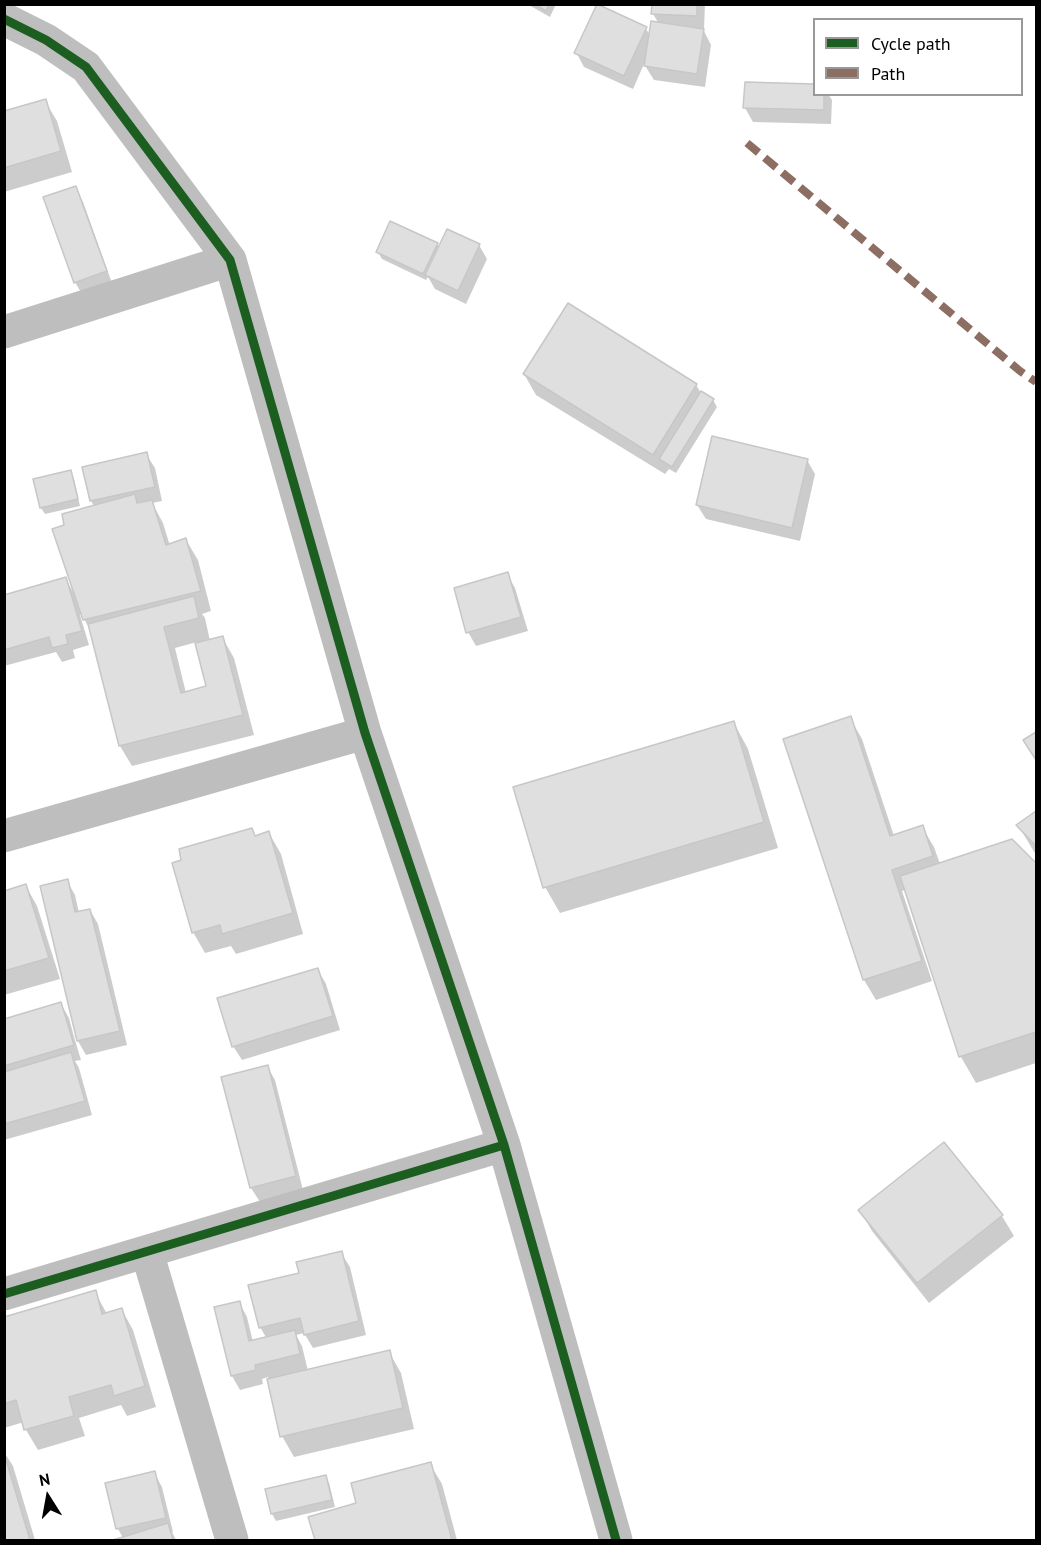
<!DOCTYPE html>
<html>
<head>
<meta charset="utf-8">
<style>
	body { margin:0 }
	#map { position:relative; width:1041px; height:1545px; overflow:hidden; background:#fff; font-family:"PT Sans",sans-serif }
	canvas { display:block }
	.frame { position:absolute; inset:0; border:6px solid #000; pointer-events:none }
	.legend { position:absolute; left:813px; top:18px; width:210px; height:78px; box-sizing:border-box; background:#fff; border:2px solid #999; margin:0; padding:8px 10px; list-style:none; font-size:18px; color:#000 }
	.legend li { display:flex; align-items:center; gap:12px; height:30px }
	.legend b { width:30px; border:2px solid #999 }
	.north { position:absolute; left:18px; top:1467px; width:60px; height:60px; -webkit-text-stroke:4px #fff; paint-order:stroke; rotate:349deg; font-size:16px; font-weight:700; line-height:24px; text-align:center; color:#000 }
	.north::after { content:''; display:block; margin:auto; width:21px; height:27px; background:#000; clip-path:polygon(50% 0,100% 100%,50% 72%,0 100%) }
</style>
</head>
<body>
<div id="map">
<canvas width="1041" height="1545"></canvas>
<div class="frame"></div>
<ul class="legend">
<li><b style="height:8px;background:#1b5e20"></b>Cycle path</li>
<li><b style="height:8px;background:#8d6e63"></b>Path</li>
</ul>
<div class="north">N</div>
</div>
<script>
const ctx = document.querySelector('canvas').getContext('2d');
ctx.lineJoin = 'round';
function fill(path, color) { ctx.fillStyle = color; ctx.fill(path, 'evenodd'); }
function stroke(path, color, width, dash) { ctx.strokeStyle = color; ctx.lineWidth = width; ctx.lineCap = dash ? 'butt' : 'round'; ctx.setLineDash(dash || []); ctx.stroke(path); }
const shadow = new Path2D(`
	M527 4H556L550 17Z
	M653 4H705L704 29H703L711 45 705 87 654 80 644 64 633 89 584 67 576 52 646 29 650 35 659 24 653 14Z
	M746 83 814 86V94H828L832 100 831 124 753 122 745 108Z
	M45 101 57 121 72 172 4 192V113Z
	M75 188 83 202 113 286 83 296 75 282Z
	M437 244 439 248 479 245 487 259 466 304 435 289 428 277 426 280 382 259 378 252Z
	M524 374 696 385 701 393 713 400 717 407 676 473 669 469 665 474 536 395Z
	M146 454 155 468 162 501 152 503 163 523 170 546 186 540 198 560 211 611 202 614 205 618 210 641 222 637 234 658 254 735 132 766 120 746 91 631 81 614 80 615 89 645 73 650 75 658 62 662 56 652 4 666V597L66 579 73 592 74 591 66 526 94 506 91 501 83 468ZM197 642 208 687 186 693 175 648Z
	M807 460 815 474 800 541 706 519 697 505Z
	M70 472 74 479 80 506 45 514 41 508 35 480Z
	M507 574 515 588 528 631 476 646 468 632Z
	M850 718 862 739 894 836 922 827 934 847 940 864 1012 841 1036 865V1063L976 1083 961 1057 906 890 902 891 932 981 876 1000 864 980 785 740Z
	M734 723 748 749 778 848 560 913 545 887Z
	M1036 813V855L1018 825Z
	M252 830 256 837 269 833 281 854 303 934 236 954 231 946 205 953 193 932Z
	M67 881 75 895 79 913 90 910 98 924 127 1045 86 1055 75 1036 74 1037 81 1060 75 1061 79 1068 92 1115 4 1140V1020L61 1004 69 1018 74 1037 77 1036Z
	M26 886 37 906 60 979 4 995V892Z
	M318 970 326 984 340 1030 242 1060 233 1046Z
	M267 1066 275 1080 303 1190 260 1202 251 1188 223 1078Z
	M860 1210 1002 1216 1014 1236 929 1303 872 1231Z
	M341 1253 350 1267 366 1335 313 1348 304 1333 296 1335 302 1346 308 1371 389 1352 401 1373 414 1429 294 1457 282 1436 268 1377 262 1379 263 1384 240 1390 232 1376 215 1308 239 1302 247 1317 253 1342 267 1339 260 1327 300 1274Z
	M95 1292 107 1314 122 1310 133 1330 156 1407 127 1416 121 1405 79 1418 85 1436 38 1450 26 1430 24 1422 4 1428V1319Z
	M4 1452 13 1466 35 1540H4Z
	M430 1464 442 1484 457 1540H316L310 1518 358 1504Z
	M154 1473 162 1487 173 1532H172L176 1540H116L123 1538 118 1529 107 1484Z
	M325 1477 329 1483 335 1507 276 1521 272 1514 267 1491Z`);
const building = new Path2D(`
	M534 4H549L546 11Z
	M597 4 647 27 624 76 574 53Z
	M652 4H697V16L651 14Z
	M651 21 704 29 697 74 644 66Z
	M745 82 814 84V94H824V110L743 108Z
	M46 99 61 151 4 168V111Z
	M76 186 107 271 74 283 43 197Z
	M390 221 438 243 423 274 376 252Z
	M447 229 480 244 458 291 425 275Z
	M568 303 697 384 653 455 523 374Z
	M701 391 714 399 672 467 659 459Z
	M712 436 808 459 792 528 696 505Z
	M147 452 155 487 90 501 82 467Z
	M71 470 78 499 40 508 33 479Z
	M135 494 137 503 152 500 166 545 186 538 201 591 83 620 52 529 64 525 62 514Z
	M508 572 521 617 466 633 454 588Z
	M66 577 82 631 66 635 68 644 52 648 49 637 4 650V595Z
	M194 596 199 618 164 627 181 693 206 686 195 643 223 636 243 715 119 746 88 624Z
	M851 716 890 836 923 825 933 856 892 870 922 961 863 980 783 739Z
	M734 721 764 822 543 888 513 787Z
	M1036 732V760L1023 740Z
	M1036 811V846L1016 825Z
	M252 828 255 836 269 831 293 913 222 934 220 925 192 933 172 863 181 860 179 849Z
	M1012 839 1036 863V1032L959 1057 900 876Z
	M68 879 75 912 90 909 120 1031 77 1041 40 886Z
	M26 884 49 958 4 971V891Z
	M318 968 333 1016 232 1047 217 998Z
	M61 1002 74 1045 4 1066V1019Z
	M71 1052 85 1101 4 1124V1072Z
	M268 1065 296 1176 250 1188 221 1077Z
	M944 1142 1003 1215 917 1283 858 1210Z
	M342 1251 359 1321 304 1335 300 1318 259 1328 248 1285 299 1273 296 1262Z
	M96 1290 102 1314 122 1308 145 1386 114 1396 111 1385 69 1397 74 1416 24 1430 16 1400 4 1404V1317Z
	M240 1301 249 1341 295 1330 300 1354 255 1365 256 1370 231 1376 214 1307Z
	M390 1350 403 1408 280 1437 267 1379Z
	M4 1453 30 1540H4Z
	M431 1462 452 1540H315L308 1517 356 1503 351 1483Z
	M155 1471 166 1518 116 1529 105 1483Z
	M326 1475 332 1500 271 1514 265 1489Z
	M168 1523 173 1540H113Z`);
const minor = new Path2D(`
	M4 19 46 40 86 67 230 260 365 733 504 1145 616 1540
	M4 332 230 260
	M4 836 365 733
	M147 1252 232 1540
	M4 1294 504 1145`);
const quiet = new Path2D(`
	M747 143 1020 371 1036 382`);
const cycleway = new Path2D(`
	M4 19 46 40 86 67 230 260 365 733 504 1145 616 1540
	M4 1294 504 1145`);
fill(shadow, '#0003');
fill(building, '#dfdfdf');
stroke(building, '#c7c7c7', 1.5);
stroke(minor, '#bebebe', 33);
stroke(quiet, '#8d6e63', 8, [15, 8]);
stroke(cycleway, '#1b5e20', 9);
</script>
</body>
</html>
